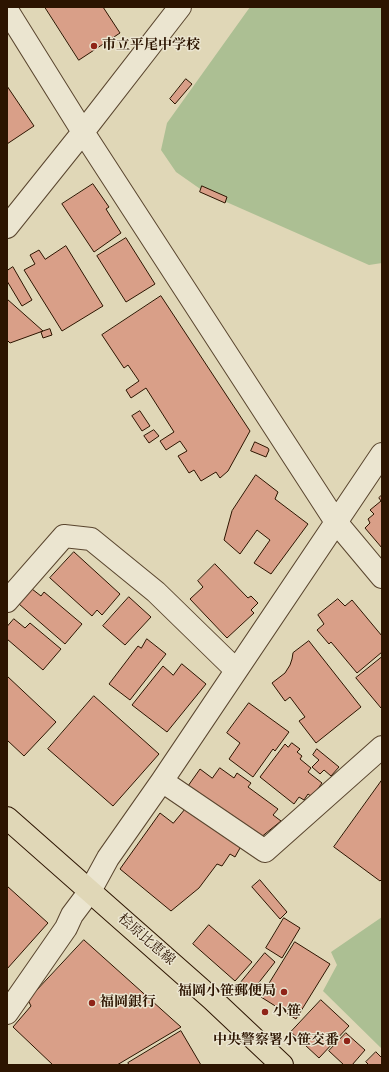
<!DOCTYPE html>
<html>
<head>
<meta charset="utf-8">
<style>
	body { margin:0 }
	#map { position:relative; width:389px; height:1072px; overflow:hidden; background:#e0d7b7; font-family:"Libre Bodoni",serif }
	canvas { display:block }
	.frame { position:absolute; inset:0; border:8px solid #2c1400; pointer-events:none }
</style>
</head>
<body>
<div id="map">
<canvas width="389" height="1072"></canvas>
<div class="frame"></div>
</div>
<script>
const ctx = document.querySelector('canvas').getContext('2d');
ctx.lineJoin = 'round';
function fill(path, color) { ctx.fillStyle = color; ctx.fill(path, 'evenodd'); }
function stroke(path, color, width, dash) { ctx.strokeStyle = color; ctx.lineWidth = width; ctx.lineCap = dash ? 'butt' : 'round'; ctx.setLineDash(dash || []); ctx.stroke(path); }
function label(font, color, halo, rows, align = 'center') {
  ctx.font = font + ' "Libre Bodoni","Noto Serif JP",serif'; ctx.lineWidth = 3; ctx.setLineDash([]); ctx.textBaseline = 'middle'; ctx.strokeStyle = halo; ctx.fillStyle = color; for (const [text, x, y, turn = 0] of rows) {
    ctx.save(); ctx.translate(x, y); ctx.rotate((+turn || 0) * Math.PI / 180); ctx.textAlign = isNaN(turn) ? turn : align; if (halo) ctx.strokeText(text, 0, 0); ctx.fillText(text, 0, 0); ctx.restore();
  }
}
const green = new Path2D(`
	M250 7H382V263L369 265 206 193 176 172 161 150 167 123Z
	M382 917V1049L323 991 337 965 331 952Z`);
const building = new Path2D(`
	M45 7H103L120 33 79 60Z
	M186 79 192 84 175 104 170 99Z
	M7 86 34 126 7 144Z
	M93 184 109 207 106 209 121 233 94 252 62 204Z
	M202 186 227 197 225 203 200 192Z
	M126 238 155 284 126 302 97 256Z
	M66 246 103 306 62 331 24 270 35 264 30 255 39 250 45 259Z
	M13 267 32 300 22 306 7 281V271Z
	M161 296 250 431 228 471 220 478 216 472 201 481 194 470 189 473 178 456 187 451 180 441 166 450 160 441 174 432 146 388 131 398 126 390 139 381 128 365 124 368 102 335Z
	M7 299 43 331 10 343 7 340Z
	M50 329 52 335 43 338 41 332Z
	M140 411 150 426 142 431 132 416Z
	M154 430 159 436 149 443 144 436Z
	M255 442 268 448 269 450 266 457 251 451Z
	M256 475 278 492 275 499 308 524 271 574 254 563 270 540 257 530 240 554 224 540 232 511Z
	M382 495V548L365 528 370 523 368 519 374 514 370 510 381 501 379 498Z
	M74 552 120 594 102 615 97 610 92 616 50 578Z
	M215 564 248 598 251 596 258 603 251 610 254 613 227 638 190 599 203 587 198 581Z
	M32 589 41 596 44 592 82 624 65 644 19 604Z
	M129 597 151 617 125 645 103 626Z
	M338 599 345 606 352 600 382 636V652L357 673 331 642 329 644 317 630 324 624 318 615Z
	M14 619 25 628 30 623 61 649 43 670 7 639V627Z
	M147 639 166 654 130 700 109 684 138 646 141 648Z
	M309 641 361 707 316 743 299 721 305 717 290 697 285 701 272 683 285 673 290 665 292 659 293 653Z
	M382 657V708H381L356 678Z
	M182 664 206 684 167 732 132 705 163 666 173 675Z
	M7 676 56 722 24 756 7 740Z
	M94 696 159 754 113 806 48 749Z
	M249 703 289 732 275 751 273 749 253 777 229 759 240 743 227 733Z
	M292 743 300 749 297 752 302 756 300 759 311 768 308 772 322 783 312 797 308 794 304 800 299 797 294 804 260 777 285 744 288 747Z
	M317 749 339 767 331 776 324 770 320 774 312 767 319 760 313 755Z
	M220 768 234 778 237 773 251 783 248 787 278 809 273 815 281 821 260 838 188 786 200 769 212 778Z
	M382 780V879L380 881 334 847Z
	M188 806 244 841 235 857 230 854 222 866 217 864 199 888 171 911 120 869 160 813 173 823Z
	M260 880 287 912 280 919 252 887Z
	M7 886 48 923 7 969Z
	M284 918 300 928 282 958 266 948Z
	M209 925 252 962 235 981 193 944Z
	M84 940 181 1027 117 1065H53L13 1027 31 1006 28 1000Z
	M295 942 330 964 296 1019 261 997Z
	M265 953 275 962 249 995 238 986Z
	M321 1000 349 1026 319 1058 291 1032Z
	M181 1031 201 1065H129L128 1063Z
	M346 1033 365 1050 352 1065H344L329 1051Z
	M376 1052 382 1058V1065H369L366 1062Z`);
const minor = new Path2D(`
	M7 10 83 132 336 522 382 577
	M7 227 83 132 180 7
	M7 601 64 536 91 539 156 592 236 670
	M162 781 265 851 382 747
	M7 1013 66 928 72 915 90 891 108 858 162 781 382 454`);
const major = new Path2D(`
	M7 818 212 999 282 1065`);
const markers = [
	[94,46,4,"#8f2418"],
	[284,992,4,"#8f2418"],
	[92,1003,4,"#8f2418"],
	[265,1012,4,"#8f2418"],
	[347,1041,4,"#8f2418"]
];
const poiNames = [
	["市立平尾中学校",102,46],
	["福岡小笹郵便局",276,992,"right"],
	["福岡銀行",100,1003],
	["小笹",273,1012],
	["中央警察署小笹交番",339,1041,"right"]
];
const streetNames = [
	["桧原比恵線",146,940,41]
];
fill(green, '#acbf93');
fill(building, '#d99f88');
stroke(building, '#2c1400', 1);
stroke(minor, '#59452e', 24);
stroke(major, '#2c1400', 24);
stroke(minor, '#ebe5d0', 22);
stroke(major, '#e0d7b7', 22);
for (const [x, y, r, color] of markers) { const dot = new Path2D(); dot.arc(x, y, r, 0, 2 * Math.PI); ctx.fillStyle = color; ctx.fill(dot); stroke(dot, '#ebe5d0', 1.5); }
label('bold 14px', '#2c1400', '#ebe5d0', poiNames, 'left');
label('14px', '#2c1400', '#ebe5d0', streetNames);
</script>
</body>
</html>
